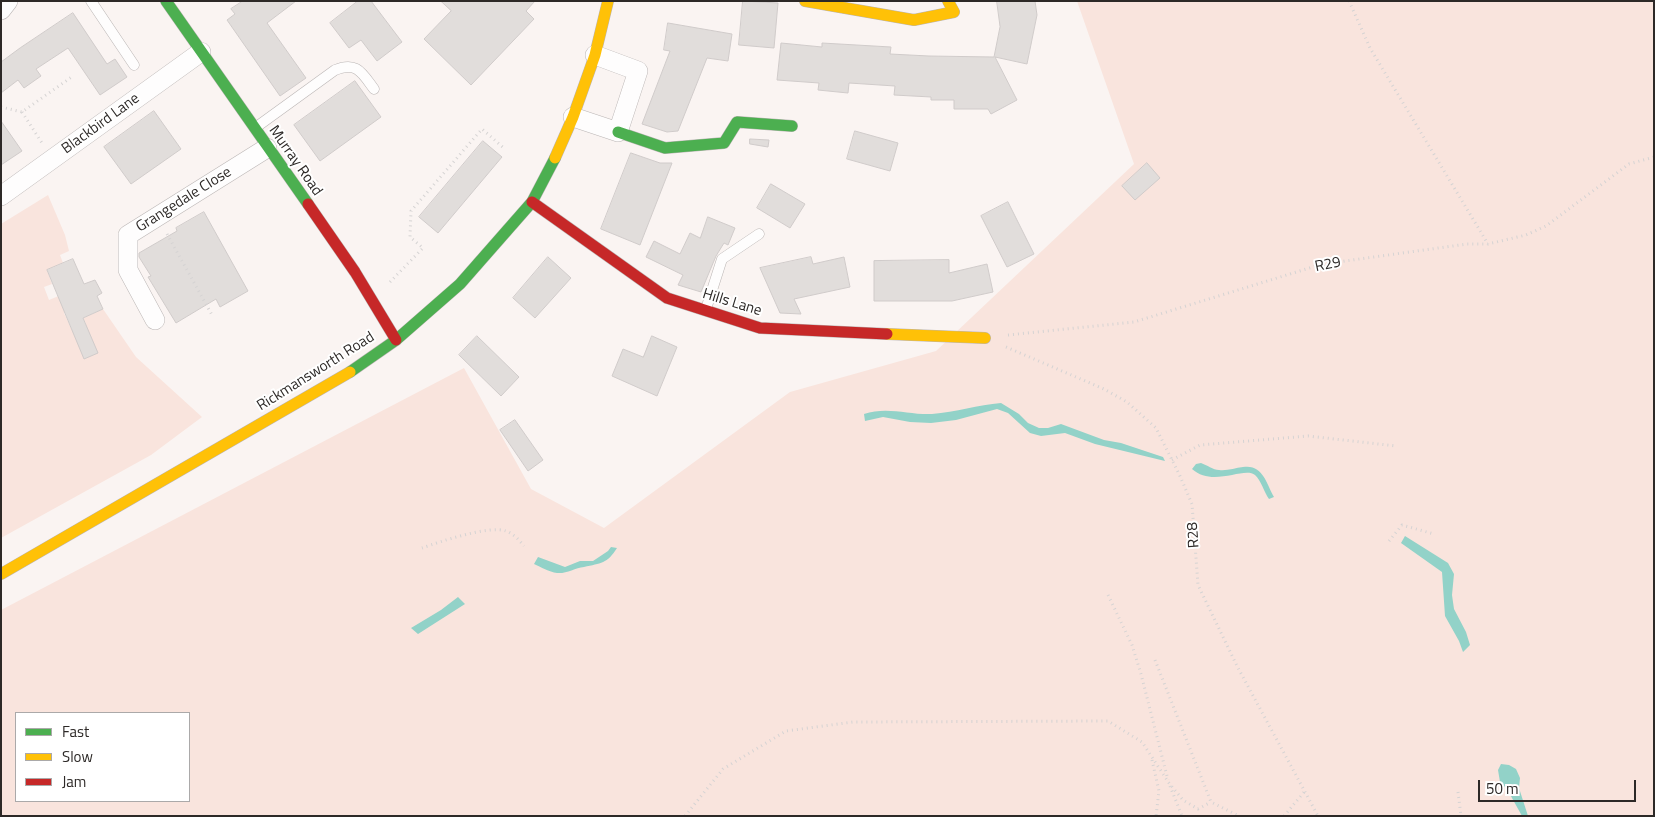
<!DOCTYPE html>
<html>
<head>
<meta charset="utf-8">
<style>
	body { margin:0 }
	#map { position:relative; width:1655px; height:817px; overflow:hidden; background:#faf4f2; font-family:"Titillium Web",sans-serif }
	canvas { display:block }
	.frame { position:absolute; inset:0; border:2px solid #2d2927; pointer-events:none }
	.legend { position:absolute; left:15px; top:712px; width:175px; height:90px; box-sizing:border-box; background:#fff; border:1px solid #aba9a9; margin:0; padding:6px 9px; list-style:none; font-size:15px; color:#2d2927 }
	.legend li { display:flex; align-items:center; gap:10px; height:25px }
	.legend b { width:25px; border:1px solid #aba9a9 }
	.scale { position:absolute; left:1478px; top:780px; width:158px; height:22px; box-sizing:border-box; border:2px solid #2d2927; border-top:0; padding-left:6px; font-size:15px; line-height:18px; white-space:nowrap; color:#2d2927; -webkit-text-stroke:4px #fff; paint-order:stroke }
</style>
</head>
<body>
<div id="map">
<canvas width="1655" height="817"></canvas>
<div class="frame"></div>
<ul class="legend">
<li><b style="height:6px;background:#4caf50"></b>Fast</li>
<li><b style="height:6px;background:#ffc107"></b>Slow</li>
<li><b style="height:6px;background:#c62828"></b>Jam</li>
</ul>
<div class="scale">50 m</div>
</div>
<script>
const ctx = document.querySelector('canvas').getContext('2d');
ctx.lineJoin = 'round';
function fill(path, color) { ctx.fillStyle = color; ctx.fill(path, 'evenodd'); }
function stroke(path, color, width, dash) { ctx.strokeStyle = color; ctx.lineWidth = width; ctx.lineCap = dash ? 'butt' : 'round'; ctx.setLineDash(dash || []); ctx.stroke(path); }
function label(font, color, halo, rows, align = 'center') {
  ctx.font = font + ' "Titillium Web",sans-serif'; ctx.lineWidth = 4; ctx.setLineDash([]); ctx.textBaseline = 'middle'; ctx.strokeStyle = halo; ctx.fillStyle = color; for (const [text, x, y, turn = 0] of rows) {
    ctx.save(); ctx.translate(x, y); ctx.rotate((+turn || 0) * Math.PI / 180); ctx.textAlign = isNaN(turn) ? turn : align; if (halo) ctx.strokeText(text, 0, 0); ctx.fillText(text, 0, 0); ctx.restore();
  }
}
const green = new Path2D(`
	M1077 1H1654V816H1V610L464 368 531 489 604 528 790 392 936 351 1134 164ZM16 713H189V801H16Z
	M48 195 65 235 69 251 60 255 63 263 47 270 52 284 44 287 49 300 73 290 80 306 64 313 72 330 86 324 83 318 103 309 136 357 202 417 151 455 1 538V224Z`);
const water = new Path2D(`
	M1001 403 1019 414 1028 423 1039 428H1048L1061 424 1104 440 1121 443 1163 457 1165 461 1095 444 1065 433 1041 436 1030 433 1008 413 997 409 956 420 931 423 910 422 883 417 865 421 864 414C887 406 909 415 932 414 956 412 978 405 1001 403Z
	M1201 463C1207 465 1213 470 1219 470 1227 471 1235 468 1243 467 1263 464 1266 483 1274 497L1269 499C1264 492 1261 480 1255 475 1244 466 1213 488 1192 469L1196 464Z
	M1405 536 1448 563 1454 574 1452 595 1454 609 1466 632 1470 645 1463 652 1459 641 1445 616 1442 572 1401 543Z
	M611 547 617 548C607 564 601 563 584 567 575 568 566 574 557 573 549 572 541 567 534 564L538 557 565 567 580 561H593L608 551Z
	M458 597 465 604 418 634 411 628 441 610Z
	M1501 764 1509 765 1516 769 1520 778 1519 788 1528 816H1522L1507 789 1500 782 1498 770Z`);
const building = new Path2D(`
	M243 1H296L267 23 306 78 280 96 227 20 235 14 231 9Z
	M358 1H371L402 42 377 61 361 40 349 48 330 23Z
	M441 1H535L526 11 534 19 471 85 424 39 451 11Z
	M743 1 778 3 774 48 739 45Z
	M997 1H1035L1037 15 1027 64 995 57 1017 100 991 114 988 109H954V100H931V97L894 95 895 86 849 83 848 93 818 90 819 83 777 80 781 43 822 47V43L891 47 890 54 929 56 994 57 1000 27Z
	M73 13 107 64 115 59 127 77 100 95 68 48 36 69 41 76 24 88 18 80 1 93V62L20 48Z
	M668 23 732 34 728 61 707 58 678 131 667 132 642 124 670 51 664 50Z
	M355 81 381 117 320 161 294 125Z
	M154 111 181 149 131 184 104 147Z
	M1 121 22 151 1 165Z
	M855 131 898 143 890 171 847 159Z
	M750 139 769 140 768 147 750 144Z
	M483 141 502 157 438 233 419 217Z
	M631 153 660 163H672L640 245 601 229Z
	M1147 163 1160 178 1135 200 1122 186Z
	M771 184 805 204 790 228 757 208Z
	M1008 202 1034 254 1007 267 981 216Z
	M204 212 248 291 220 307 216 299 176 323 148 277 151 276 139 257V253L177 231 176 228Z
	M708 217 735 228 728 245 724 243 716 256 701 292 678 285 683 275 646 257 654 241 680 254 690 233 700 238Z
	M548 257 571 278 535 318 513 298Z
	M811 257 813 264 844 257 850 287 794 299 801 314 780 313 760 268Z
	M73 259 84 284 95 280 102 293 97 296 103 309 83 318 98 353 84 359 47 270Z
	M949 260V273L987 264 993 292 952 301H874V261Z
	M477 336 519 377 501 396 459 355Z
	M652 336 677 347 657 396 612 376 623 349 643 357Z
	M515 420 543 460 528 471 500 430Z`);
const path = new Path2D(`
	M1349 1 1370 48 1488 244
	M1 107 22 112 73 76
	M22 112 42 143
	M167 234 212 315
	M390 282 423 248 410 237 411 211 482 129 505 149
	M1008 335 1134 322 1316 266 1345 261 1467 244H1488L1526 235 1546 226 1629 164 1654 157
	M1006 347 1104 389 1127 402 1156 428 1180 476 1192 504 1198 585 1237 666 1318 816
	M1172 460 1200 445 1308 436 1396 446
	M1389 541 1402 525 1434 534
	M422 548C439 542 489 525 506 531 514 534 519 540 524 546
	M1108 595 1132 645 1141 674 1168 780
	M1155 660 1211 802 1239 816
	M1152 760 1159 791 1156 816
	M1170 786 1182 816
	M1458 792 1461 816
	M685 816 723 769 786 731 853 722 1108 721 1142 742 1169 783 1183 800 1198 809 1211 802
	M1284 816 1305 791`);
const lane = new Path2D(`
	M91 1 134 65
	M255 128 335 70C357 61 362 73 374 89
	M706 309 722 259 759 234`);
const street = new Path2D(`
	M1 10 8 1
	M573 117 618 132 638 71 595 55
	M1 196 201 52
	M155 320 128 270V235L267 148`);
const fast = new Path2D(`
	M166 1 308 204
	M618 132 665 148 724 143 737 122 792 126
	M350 372 396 340 460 284 532 202 555 158`);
const slow = new Path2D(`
	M805 1 914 20 954 12 948 1
	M555 158 573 117 595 55 608 1
	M887 334 985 338
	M1 574 350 372`);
const jam = new Path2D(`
	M532 202 667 298 760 328 887 334
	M308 204 355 272 396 340`);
const streetNames = [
	["Blackbird Lane",101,124,-36],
	["Murray Road",295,161,55],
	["Grangedale Close",184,200,-32],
	["R29",1328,265,-12],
	["Hills Lane",732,303,17],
	["Rickmansworth Road",316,372,-32],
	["R28",1194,535,-94]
];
fill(green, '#f9e4dd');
fill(water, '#92d2c8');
fill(building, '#e1dddb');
stroke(building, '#d0cbca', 1);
stroke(lane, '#bab5b4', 11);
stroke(street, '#bab5b4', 20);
stroke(fast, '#bab5b4', 12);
stroke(slow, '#bab5b4', 12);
stroke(jam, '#bab5b4', 12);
stroke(path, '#d5d3d3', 3, [1, 4]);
stroke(lane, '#fefdfd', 10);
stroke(street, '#fefdfd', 19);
stroke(fast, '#4caf50', 11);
stroke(slow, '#ffc107', 11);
stroke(jam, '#c62828', 11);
label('15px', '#2d2927', '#fff', streetNames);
</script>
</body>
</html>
